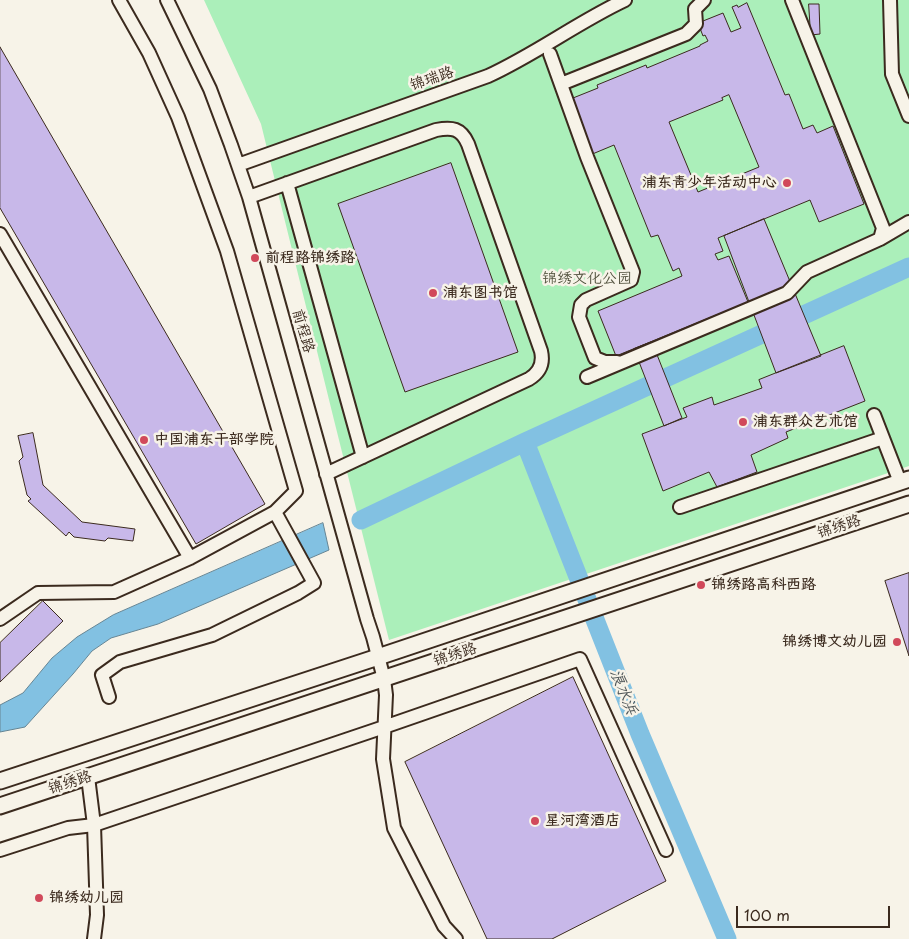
<!DOCTYPE html>
<html>
<head>
<meta charset="utf-8">
<style>
	body { margin:0 }
	#map { position:relative; width:909px; height:939px; overflow:hidden; background:#f7f3e8; font-family:"Playpen Sans",sans-serif }
	canvas { display:block }
	.scale { position:absolute; left:736px; top:906px; width:154px; height:22px; box-sizing:border-box; border:2px solid #3b2a1e; border-top:0; padding-left:6px; font-size:15px; line-height:18px; white-space:nowrap; color:#3b2a1e; -webkit-text-stroke:4px #f7f3e8; paint-order:stroke }
</style>
</head>
<body>
<div id="map">
<canvas width="909" height="939"></canvas>
<div class="scale">100 m</div>
</div>
<script>
const ctx = document.querySelector('canvas').getContext('2d');
ctx.lineJoin = 'round';
function fill(path, color) { ctx.fillStyle = color; ctx.fill(path, 'evenodd'); }
function stroke(path, color, width, dash) { ctx.strokeStyle = color; ctx.lineWidth = width; ctx.lineCap = dash ? 'butt' : 'round'; ctx.setLineDash(dash || []); ctx.stroke(path); }
function label(font, color, halo, rows, align = 'center') {
  ctx.font = font + ' "Playpen Sans","LXGW WenKai TC",sans-serif'; ctx.lineWidth = 5; ctx.setLineDash([]); ctx.textBaseline = 'middle'; ctx.strokeStyle = halo; ctx.fillStyle = color; for (const [text, x, y, turn = 0] of rows) {
    ctx.save(); ctx.translate(x, y); ctx.rotate((+turn || 0) * Math.PI / 180); ctx.textAlign = isNaN(turn) ? turn : align; if (halo) ctx.strokeText(text, 0, 0); ctx.fillText(text, 0, 0); ctx.restore();
  }
}
const green = new Path2D(`
	M204 0H909V466L389 640 334 420 261 124Z`);
const water = new Path2D(`
	M323 523 329 550 158 624 111 638 92 651 73 674 25 727 0 732V705L23 693 52 658 77 637 113 615Z`);
const river = new Path2D(`
	M525 442 640 734 727 939
	M361 520 525 442 909 267`);
const building = new Path2D(`
	M747 3 785 95 789 94 803 129 813 125 817 133 833 126 864 204 819 222 810 200 718 238 723 251 715 254 718 260 729 256 748 302 616 356 598 311 682 276 679 268 673 271 658 235 651 237 614 145 590 155 568 100 598 88 597 85 646 65 647 68 700 46V45L708 41 705 35 703 36 698 23 723 13 731 32 741 28 732 7 737 5 738 7ZM729 95 759 167 698 192 669 122 723 100 722 98Z
	M809 4H819L820 34 811 35Z
	M0 47 265 504 196 544 0 208Z
	M451 163 518 352 405 392 338 204Z
	M764 219 821 356 776 373 724 236Z
	M652 342 682 418 664 426 634 349Z
	M844 346 865 401 786 432 788 438 751 455 757 472 717 487 709 472 663 491 642 434 687 417 683 408 712 397 714 405 762 388 759 380Z
	M33 433 43 485 82 522 135 529 133 541 108 538 105 541 74 537 69 532 66 536 28 501 31 499 27 495 19 461 23 457 18 436Z
	M909 573V656L885 581Z
	M43 601 63 621 0 682V643Z
	M573 677 666 881 552 939H487L405 762Z`);
const minor = new Path2D(`
	M119 0 149 53 178 117 227 251 296 491 275 512 190 558
	M167 0 210 89 231 145 249 197 367 619 373 637 384 679 386 695 383 759 394 828 444 926 456 939
	M890 0 892 74 909 116
	M550 54 587 157 633 272 631 280 586 300 581 305 579 317 595 358 605 362H617
	M561 84 686 34 696 24 695 9 704 0
	M238 165 488 76C536 54 578 22 625 0
	M287 183 363 457
	M249 197 436 130C452 127 461 128 468 144L541 351C544 364 539 373 529 379L326 474
	M0 234 190 558 114 592 38 593 0 619
	M880 239 909 222
	M587 377 787 293 807 272 880 239 883 228 792 0
	M874 415 900 482
	M680 507 883 438
	M109 697 102 675 120 662 212 635 298 593 314 583 275 512
	M88 777 94 825 97 915 94 939
	M0 850 68 828 94 825 384 727 580 659 666 850`);
const major = new Path2D(`
	M0 781 378 657 909 479
	M0 806 909 504`);
const markers = [
	[787,183,5,"#d1495b"],
	[255,258,5,"#d1495b"],
	[433,293,5,"#d1495b"],
	[743,422,5,"#d1495b"],
	[144,440,5,"#d1495b"],
	[701,585,5,"#d1495b"],
	[897,642,5,"#d1495b"],
	[535,821,5,"#d1495b"],
	[39,898,5,"#d1495b"]
];
const streetNames = [
	["锦瑞路",432,79,-19],
	["前程路",303,331,74],
	["锦绣路",839,527,-18],
	["锦绣路",455,655,-18],
	["锦绣路",70,783,-18]
];
const poiNames = [
	["浦东青少年活动中心",777,183,"right"],
	["前程路锦绣路",265,258],
	["浦东图书馆",443,293],
	["浦东群众艺术馆",753,422],
	["中国浦东干部学院",154,440],
	["锦绣路高科西路",711,585],
	["锦绣博文幼儿园",887,642,"right"],
	["星河湾酒店",545,821],
	["锦绣幼儿园",49,898]
];
const parkNames = [
	["锦绣文化公园",587,279]
];
const waterNames = [
	["浪水浜",623,692,68]
];
fill(green, '#abefba');
fill(water, '#82c1e2');
stroke(water, '#668594', 1);
stroke(river, '#82c1e2', 19);
fill(building, '#c8b8e9');
stroke(building, '#3b2a1e', 1);
stroke(minor, '#3b2a1e', 16);
stroke(major, '#3b2a1e', 19);
stroke(minor, '#f7f3e8', 12);
stroke(major, '#f7f3e8', 15);
for (const [x, y, r, color] of markers) { const dot = new Path2D(); dot.arc(x, y, r, 0, 2 * Math.PI); ctx.fillStyle = color; ctx.fill(dot); stroke(dot, '#f7f3e8', 2); }
label('15px', '#3b2a1e', '#f7f3e8', streetNames);
label('bold 15px', '#3b2a1e', '#f7f3e8', poiNames, 'left');
label('15px', '#51513d', '#f7f3e8', parkNames);
label('italic 16px', '#505759', '#f7f3e8', waterNames);
</script>
</body>
</html>
